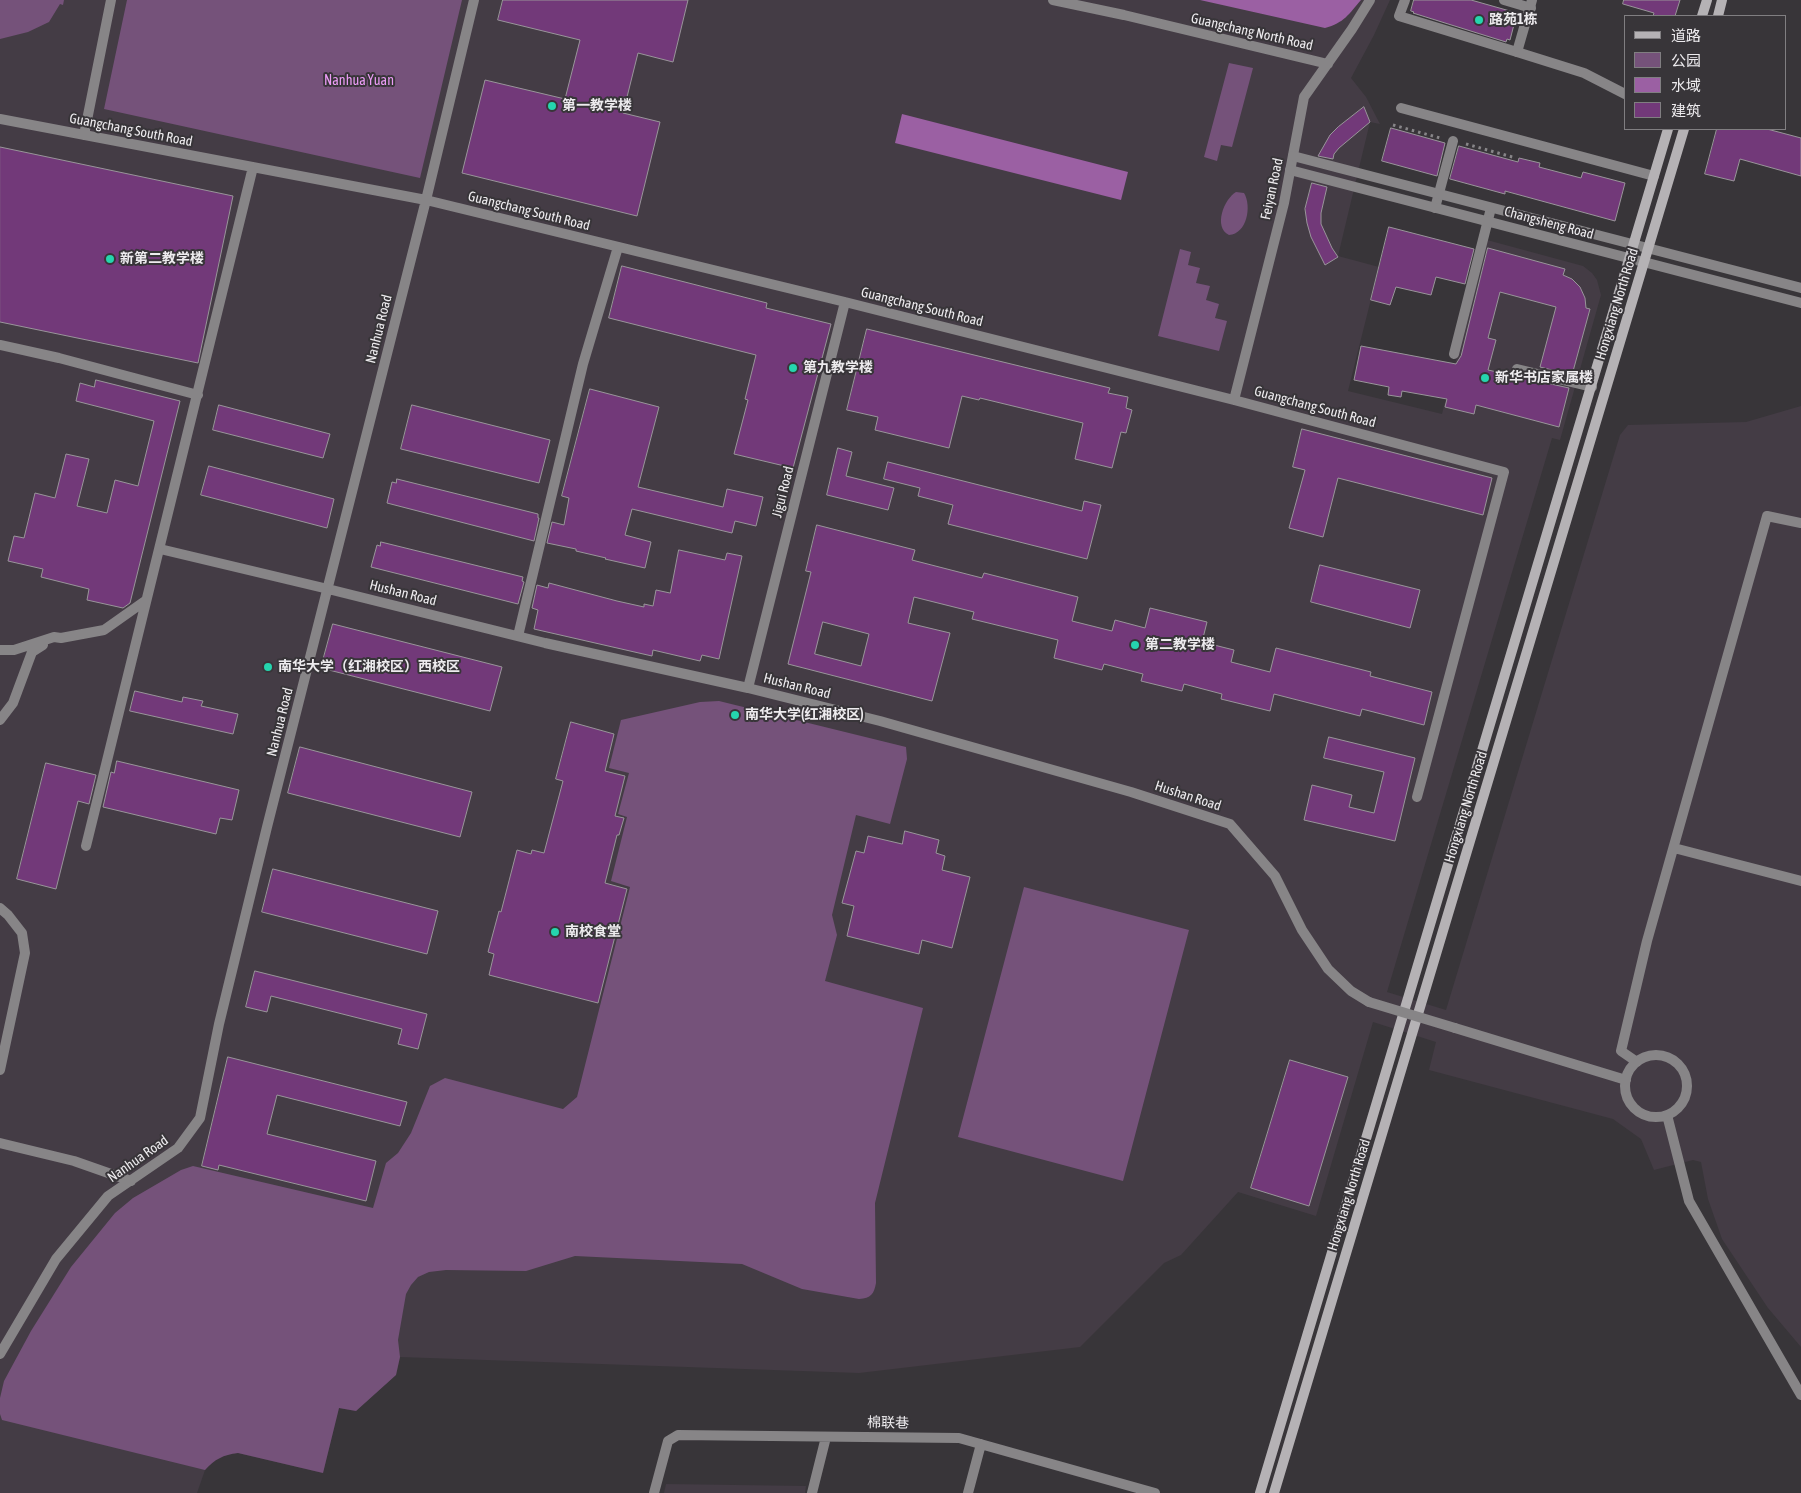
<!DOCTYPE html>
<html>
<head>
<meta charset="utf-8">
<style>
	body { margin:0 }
	#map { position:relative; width:1801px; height:1493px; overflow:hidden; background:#383539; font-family:"Asap Condensed","Noto Sans SC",sans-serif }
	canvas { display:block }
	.legend { position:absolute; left:1624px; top:15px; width:162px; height:115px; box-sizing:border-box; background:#383539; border:1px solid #807e81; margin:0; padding:6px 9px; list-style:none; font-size:15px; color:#edebee }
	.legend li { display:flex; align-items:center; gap:10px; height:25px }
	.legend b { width:25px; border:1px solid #807e81 }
</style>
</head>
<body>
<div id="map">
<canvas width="1801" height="1493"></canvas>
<ul class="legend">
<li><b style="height:6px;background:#b5b2b5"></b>道路</li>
<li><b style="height:14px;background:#75527a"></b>公园</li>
<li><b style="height:14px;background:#9b60a3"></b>水域</li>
<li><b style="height:14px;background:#723979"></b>建筑</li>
</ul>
</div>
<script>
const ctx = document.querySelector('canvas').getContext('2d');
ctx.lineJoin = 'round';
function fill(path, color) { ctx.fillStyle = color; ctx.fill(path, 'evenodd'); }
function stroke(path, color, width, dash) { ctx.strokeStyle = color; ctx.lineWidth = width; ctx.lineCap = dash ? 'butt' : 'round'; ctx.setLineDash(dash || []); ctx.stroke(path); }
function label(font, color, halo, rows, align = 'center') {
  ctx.font = font + ' "Asap Condensed","Noto Sans SC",sans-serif'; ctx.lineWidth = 4; ctx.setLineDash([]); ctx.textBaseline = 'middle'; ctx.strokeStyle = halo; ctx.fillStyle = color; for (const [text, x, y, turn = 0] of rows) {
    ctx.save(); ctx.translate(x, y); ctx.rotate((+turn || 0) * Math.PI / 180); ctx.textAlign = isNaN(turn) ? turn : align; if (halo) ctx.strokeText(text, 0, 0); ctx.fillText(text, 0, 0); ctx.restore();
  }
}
const built = new Path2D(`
	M0 0H1390L1374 35 1351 78 1366 97 1380 124 1370 122 1338 256 1379 267 1348 391 1442 414 1487 240 1583 266 1592 273 1597 280 1601 295 1560 440 1552 438 1387 992 1446 1010 1620 435 1628 425 1746 422 1801 406V1347L1768 1308 1722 1239 1708 1199 1701 1162 1693 1160 1654 1170 1641 1139 1613 1119 1429 1070 1436 1042 1373 1022 1316 1216 1238 1192 1181 1255 1164 1263 1080 1347 859 1373 400 1357 396 1375 356 1411 339 1408 323 1473 238 1453 224 1455 212 1462 205 1470 197 1493H0Z
	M666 1484 806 1486 805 1493H664Z`);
const green = new Path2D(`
	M0 0H64L63 5 60 4 49 22 28 32 0 39Z
	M127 0H462L420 178 104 109Z
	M1229 63 1253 68 1232 147 1221 145 1217 161 1204 157Z
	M1236 192 1244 193C1252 206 1247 234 1229 235 1213 227 1224 199 1236 192Z
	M1180 249 1191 252 1188 265 1200 268 1196 283 1210 286 1206 300 1219 304 1215 318 1227 321 1219 351 1158 336Z
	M719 701 906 747 907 759 890 824 856 815 832 915 837 935 825 981 923 1008 875 1203 876 1283C874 1294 871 1298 859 1299L802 1289 742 1264 575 1256 526 1271 446 1270 429 1272 418 1277 411 1285 406 1294 398 1340 400 1357 396 1375 356 1411 339 1408 323 1473 238 1453C223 1455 215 1459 205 1470L2 1420 0 1414V1398L4 1381 31 1331 71 1267 115 1213 133 1198 181 1170 193 1166 373 1208 386 1163 398 1153 411 1133 430 1086 445 1078 563 1109 577 1097 630 887 611 881 627 817 618 814 629 773 609 768 621 720 700 702Z
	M1024 887 1189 930 1123 1181 958 1137Z`);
const water = new Path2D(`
	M1200 0H1361C1349 14 1344 23 1325 28Z
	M902 114 1128 172 1121 200 895 143Z`);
const building = new Path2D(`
	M503 0H688L673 62 638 53 623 113 660 122 637 216 462 173 485 80 565 99 580 40 498 20Z
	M1414 0H1471L1517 13 1510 40 1507 39 1506 42 1413 13 1414 12 1411 11Z
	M1624 0H1680L1675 16H1653L1654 13 1623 4Z
	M1364 107 1370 122 1339 148 1334 154 1333 159 1318 156 1330 135 1338 127Z
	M1391 128 1445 143 1437 176 1382 161Z
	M1717 129H1767L1801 138V176L1740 159 1734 181 1705 174Z
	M1459 146 1518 162 1519 158 1540 163 1539 167 1581 178 1583 172 1625 183 1615 221 1505 191V194L1450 179Z
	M0 147 233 196 198 363 0 322Z
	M1312 183 1327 187 1321 213V224L1332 248 1338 257 1325 265 1311 237 1307 223 1305 209Z
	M1389 227 1474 249 1465 284 1436 277 1431 295 1396 287 1390 305 1371 300Z
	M1488 248 1565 269 1563 275 1572 279 1580 287 1585 298 1586 308 1590 309 1572 375 1540 367 1556 307 1500 292 1488 338 1496 340 1488 370 1569 388 1559 427 1476 405 1474 414 1445 407 1447 399 1402 391 1401 397 1388 395 1389 387 1354 380 1361 346 1456 364 1461 356Z
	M622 266 767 303 766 308 831 324 793 468 734 454 748 400 745 399 756 355 609 318Z
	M867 329 1110 388 1108 393 1128 397 1126 408 1132 410 1126 433 1121 432 1112 468 1075 459 1083 423 980 398 979 400 962 396 949 448 875 430 878 417 847 410Z
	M96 380 180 401 130 603 123 608 87 600 89 589 41 577 43 569 8 561 14 536 24 538 35 493 55 498 66 454 89 459 77 506 107 513 115 480 138 486 154 421 76 401 80 383 94 387Z
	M590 389 659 407 638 487 723 507 727 489 763 497 756 526 735 521 732 533 632 509 625 535 651 542 645 568 605 559 606 558 576 551V549L547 543 552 522 564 525 569 498 562 496Z
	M219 405 330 434 323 458 213 430Z
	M412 405 550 440 539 483 401 449Z
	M1302 429 1492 478 1483 515 1338 478 1323 537 1289 528 1305 470 1293 467Z
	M838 448 852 452 846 476 894 488 888 510 827 495Z
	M888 462 1082 511 1084 501 1101 505 1087 559 948 524 953 505 918 496 920 488 884 479Z
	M209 466 334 499 327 528 201 495Z
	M397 479 538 514V518H539L534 541 387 503 392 482 396 483Z
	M817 525 915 550 912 560 982 578 984 573 1078 597 1072 621 1112 631 1115 620 1145 628 1150 608 1207 622 1202 642 1234 650 1231 662 1270 672 1276 648 1371 672 1370 676 1432 692 1424 725 1362 709 1360 716 1274 694 1270 711 1221 699 1222 694 1184 684 1182 691 1141 681 1143 674 1104 664 1102 670 1054 658 1058 640 972 619 974 612 914 597 908 623 950 633 932 701 788 664 811 572 806 571ZM823 622 869 634 861 666 815 654Z
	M381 542 523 577 522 581 524 582 518 604 371 567 377 545 380 546Z
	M679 550 725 560 727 553 742 556 719 659 702 655 700 661 653 650 652 656 534 629 538 610 532 608 537 585 548 588 549 583 617 601 644 607V604L653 606 656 590 670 593Z
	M1320 565 1420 590 1410 628 1311 602Z
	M333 624 502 667 490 711 321 668Z
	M135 691 182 702 183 697 203 701 201 706 238 714 233 734 130 711Z
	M571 722 614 734 605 771 625 776 615 816 624 818 619 835H617L605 883 627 889 598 1003 489 975 494 954 488 952 499 911 501 912 517 850 531 854 532 850 544 853 563 781 556 779Z
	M1329 737 1415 758 1395 841 1304 820 1312 785 1352 795 1349 807 1374 813 1384 772 1324 758Z
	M300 747 472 792 460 837 288 793Z
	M117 761 239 790 232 820 220 818 216 834 103 807 111 772 114 773Z
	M46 763 96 775 89 804 78 801 56 889 17 879Z
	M905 831 939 840 936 853 945 856 942 870 970 877 952 948 922 940 919 954 847 936 854 906 842 903 856 851 864 853 868 836 902 844Z
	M273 869 438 911 427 954 262 912Z
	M255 971 427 1014 418 1049 398 1044 402 1029 271 996 267 1012 246 1007Z
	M228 1057 407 1102 400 1126 277 1095 267 1134 376 1161 366 1201 219 1165 218 1170 202 1166Z
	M1290 1060 1348 1077 1309 1206 1251 1188Z`);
const path = new Path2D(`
	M1393 125 1440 138
	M1466 144 1516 158`);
const service = new Path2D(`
	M1053 0 1124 15 1328 64
	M1405 0 1399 16 1517 52
	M1504 0 1531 8
	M1401 108 1654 176
	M0 119 426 200 845 302 1234 400 1504 472 1417 797
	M84 135 111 0
	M1435 208 1453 141
	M0 345 59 358 198 395
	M1454 354 1491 208
	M1517 369 1592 387
	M1234 400 1284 203 1304 97 1352 29 1370 0
	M160 549 328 589 545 643 748 688 880 721 1131 792 1230 824 1275 876 1302 930 1328 969 1351 991 1369 1002
	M518 636 583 364 618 247
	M0 650H14L54 637 61 638 104 630 145 601
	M748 688 845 302
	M0 720 13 703 32 652 43 645
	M86 846 253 167
	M0 908 8 915 22 933 25 953 0 1070
	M0 1143 74 1161 131 1181
	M0 1354 56 1259 108 1196 178 1148 200 1118 219 1024 267 827 426 200 474 0
	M654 1493 668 1441 678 1435 959 1438 1155 1493
	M812 1493 826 1437
	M968 1493 981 1444`);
const minor = new Path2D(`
	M1532 0 1517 52 1584 73 1625 94
	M1674 848 1801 881
	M1455 1028 1626 1080
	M1625 1086a31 31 0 1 1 62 0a31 31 0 1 1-62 0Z
	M1637 1062 1621 1051 1647 941 1767 516 1801 523
	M1667 1115 1689 1201 1801 1395`);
const tertiary = new Path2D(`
	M1293 156 1801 288
	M1290 170 1801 303`);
const secondary = new Path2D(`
	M1702 16 1707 0
	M1718 16 1722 0
	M1260 1493 1668 129
	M1274 1493 1684 129`);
const serviceBridge = new Path2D(`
	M1369 1002 1455 1028`);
const markers = [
	[1479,20,5,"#25d5ae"],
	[552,106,5,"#25d5ae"],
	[110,259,5,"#25d5ae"],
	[793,368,5,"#25d5ae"],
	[1485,378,5,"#25d5ae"],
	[1135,645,5,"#25d5ae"],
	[268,667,5,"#25d5ae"],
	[735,715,5,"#25d5ae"],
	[555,932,5,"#25d5ae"]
];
const poiNames = [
	["路苑1栋",1489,20],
	["第一教学楼",562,106],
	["新第二教学楼",120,259],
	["第九教学楼",803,368],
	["新华书店家属楼",1495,378],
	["第二教学楼",1145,645],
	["南华大学（红湘校区）西校区",278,667],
	["南华大学(红湘校区)",745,715],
	["南校食堂",565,932]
];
const streetNames = [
	["Guangchang North Road",1252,32,13],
	["Guangchang South Road",131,130,11],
	["Feiyan Road",1272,189,-78],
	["Guangchang South Road",529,211,14],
	["Changsheng Road",1549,223,15],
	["Hongxiang North Road",1617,304,-73],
	["Guangchang South Road",922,307,14],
	["Nanhua Road",379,329,-76],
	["Guangchang South Road",1315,407,15],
	["Jigui Road",783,492,-76],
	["Hushan Road",403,593,14],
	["Hushan Road",797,686,14],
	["Nanhua Road",280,722,-76],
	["Hushan Road",1188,796,18],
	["Hongxiang North Road",1466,807,-73],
	["Nanhua Road",138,1159,-35],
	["Hongxiang North Road",1349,1195,-73],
	["棉联巷",888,1423,1]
];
const parkNames = [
	["Nanhua Yuan",359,81]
];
fill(built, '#443c45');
fill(green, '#75527a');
fill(water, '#9b60a3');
fill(building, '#723979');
stroke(building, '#99959a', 1);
stroke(path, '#888689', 3, [2.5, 4]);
stroke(service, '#878587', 10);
stroke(minor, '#878587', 10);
stroke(tertiary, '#878587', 10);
stroke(secondary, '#b5b2b5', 10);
stroke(serviceBridge, '#878587', 10);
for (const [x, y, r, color] of markers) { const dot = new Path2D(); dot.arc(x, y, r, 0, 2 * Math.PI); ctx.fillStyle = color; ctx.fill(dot); stroke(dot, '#383539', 2); }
label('bold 14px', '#edebee', '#383539', poiNames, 'left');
label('14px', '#edebee', '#383539', streetNames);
label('14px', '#ec9cf6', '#383539', parkNames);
</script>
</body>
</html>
